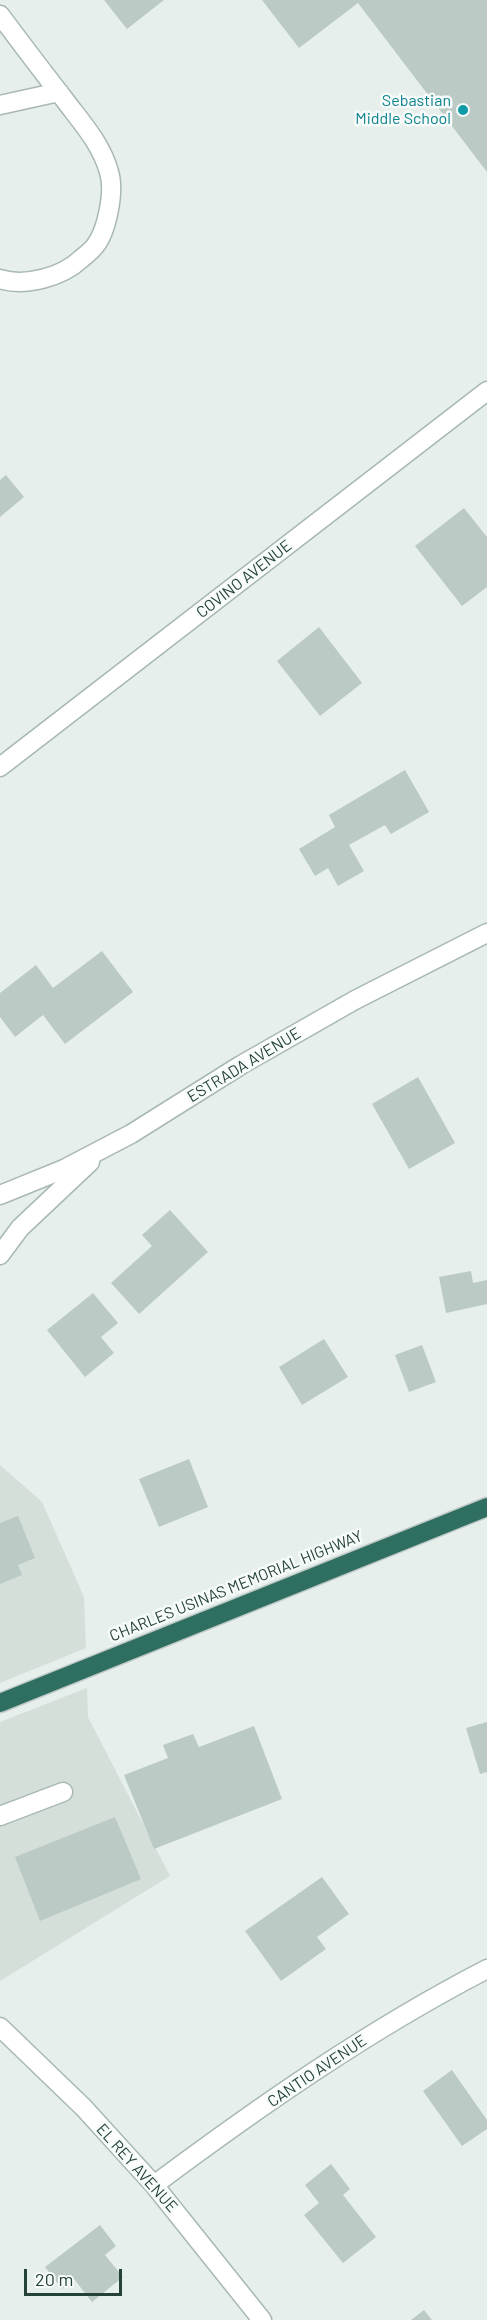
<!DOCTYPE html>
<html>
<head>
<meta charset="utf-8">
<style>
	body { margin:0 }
	#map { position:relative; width:487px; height:2320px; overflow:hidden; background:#e6efeb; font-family:Barlow,sans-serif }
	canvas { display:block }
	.scale { position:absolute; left:24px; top:2269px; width:98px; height:27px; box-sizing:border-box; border:3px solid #24423a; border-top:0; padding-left:8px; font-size:18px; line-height:21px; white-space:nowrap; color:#24423a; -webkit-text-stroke:4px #f7fbf9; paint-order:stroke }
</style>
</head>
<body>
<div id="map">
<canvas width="487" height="2320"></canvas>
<div class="scale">20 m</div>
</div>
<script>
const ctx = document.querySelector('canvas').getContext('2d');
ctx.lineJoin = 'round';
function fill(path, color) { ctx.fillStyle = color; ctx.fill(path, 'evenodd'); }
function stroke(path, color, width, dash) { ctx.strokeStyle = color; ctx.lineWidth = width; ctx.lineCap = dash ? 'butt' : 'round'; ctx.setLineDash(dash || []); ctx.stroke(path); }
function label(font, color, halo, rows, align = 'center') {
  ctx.font = font + ' Barlow,sans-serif'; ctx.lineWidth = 5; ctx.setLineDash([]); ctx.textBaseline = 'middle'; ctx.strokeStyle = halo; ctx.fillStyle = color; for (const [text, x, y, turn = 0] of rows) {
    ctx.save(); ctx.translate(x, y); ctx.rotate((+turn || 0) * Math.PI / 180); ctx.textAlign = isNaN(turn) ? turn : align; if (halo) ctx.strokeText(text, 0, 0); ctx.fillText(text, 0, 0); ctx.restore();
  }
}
const built = new Path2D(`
	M0 1465 42 1502 84 1597 86 1648 0 1683Z
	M87 1688 88 1717 170 1876 0 1981V1722Z`);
const building = new Path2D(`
	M104 0H164L127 29Z
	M262 0H487V172L358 3 299 48Z
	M6 475 24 497 0 517V480Z
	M464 508 487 537V587L462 606 415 546Z
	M319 627 362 683 320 716 277 661Z
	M405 770 429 812 391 834 385 825 349 845 364 871 338 886 328 868 315 876 299 849 335 827 329 815Z
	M102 951 133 992 65 1044 43 1015 15 1037 0 1017V993L36 965 53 988Z
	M418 1077 455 1143 409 1169 372 1104Z
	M170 1210 208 1252 139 1314 111 1283 152 1246 142 1235Z
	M471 1271 473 1283 487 1280V1304L446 1313 439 1277Z
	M93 1293 118 1323 101 1337 114 1353 85 1377 47 1330Z
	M324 1339 348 1377 302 1405 279 1367Z
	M422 1345 436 1382 409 1392 395 1355Z
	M189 1459 208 1507 159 1527 139 1479Z
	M18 1516 35 1558 18 1565 22 1575 0 1584V1523Z
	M487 1722V1772L480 1774 466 1728Z
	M254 1726 282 1799 154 1849 124 1775 168 1758 163 1745 193 1734 199 1747Z
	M115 1817 141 1879 40 1921 15 1857Z
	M322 1877 349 1914 317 1937 326 1949 281 1981 245 1931Z
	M452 2070 487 2120V2129L462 2146 423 2091Z
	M331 2164 350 2189 343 2195 376 2237 343 2263 304 2215 319 2203 305 2185Z
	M100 2225 116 2246 105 2255 123 2277 92 2302 74 2279 62 2289 45 2267Z
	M424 2310 432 2320H411Z`);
const lane = new Path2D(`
	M0 15C21 43 42 71 64 99 81 122 101 143 109 172 115 191 107 231 95 246 91 251 86 255 81 259 62 277 25 287 0 279
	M0 105 59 92
	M0 1816 63 1792`);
const street = new Path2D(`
	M0 767 487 391
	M0 1195 64 1169 131 1134 241 1065 355 1000 487 933
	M0 1255 20 1228 90 1162
	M0 2027 84 2108 154 2185 262 2320
	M154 2185C260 2106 369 2030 487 1969`);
const highway = new Path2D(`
	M0 1703 487 1507`);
const markers = [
	[463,110,6,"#0f9aa8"]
];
const cultureNames = [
	["Sebastian",451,101],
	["Middle School",451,119]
];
const streetNames = [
	["COVINO AVENUE",244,579,-38],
	["ESTRADA AVENUE",244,1065,-31],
	["CHARLES USINAS MEMORIAL HIGHWAY",236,1586,-22],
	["CANTIO AVENUE",317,2071,-34],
	["EL REY AVENUE",137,2168,48]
];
fill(built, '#d4dfda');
fill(building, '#bbcac4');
stroke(lane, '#a8b8b2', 21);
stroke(street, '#a8b8b2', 21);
stroke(highway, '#c2cac8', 21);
stroke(lane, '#fff', 18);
stroke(street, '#fff', 18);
stroke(highway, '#2f6f62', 18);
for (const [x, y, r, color] of markers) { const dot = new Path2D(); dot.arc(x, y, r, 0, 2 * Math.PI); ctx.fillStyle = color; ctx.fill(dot); stroke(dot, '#f7fbf9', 2); }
label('16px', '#0d838f', '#f7fbf9', cultureNames, 'right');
label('16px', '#24423a', '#f7fbf9', streetNames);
</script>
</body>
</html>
